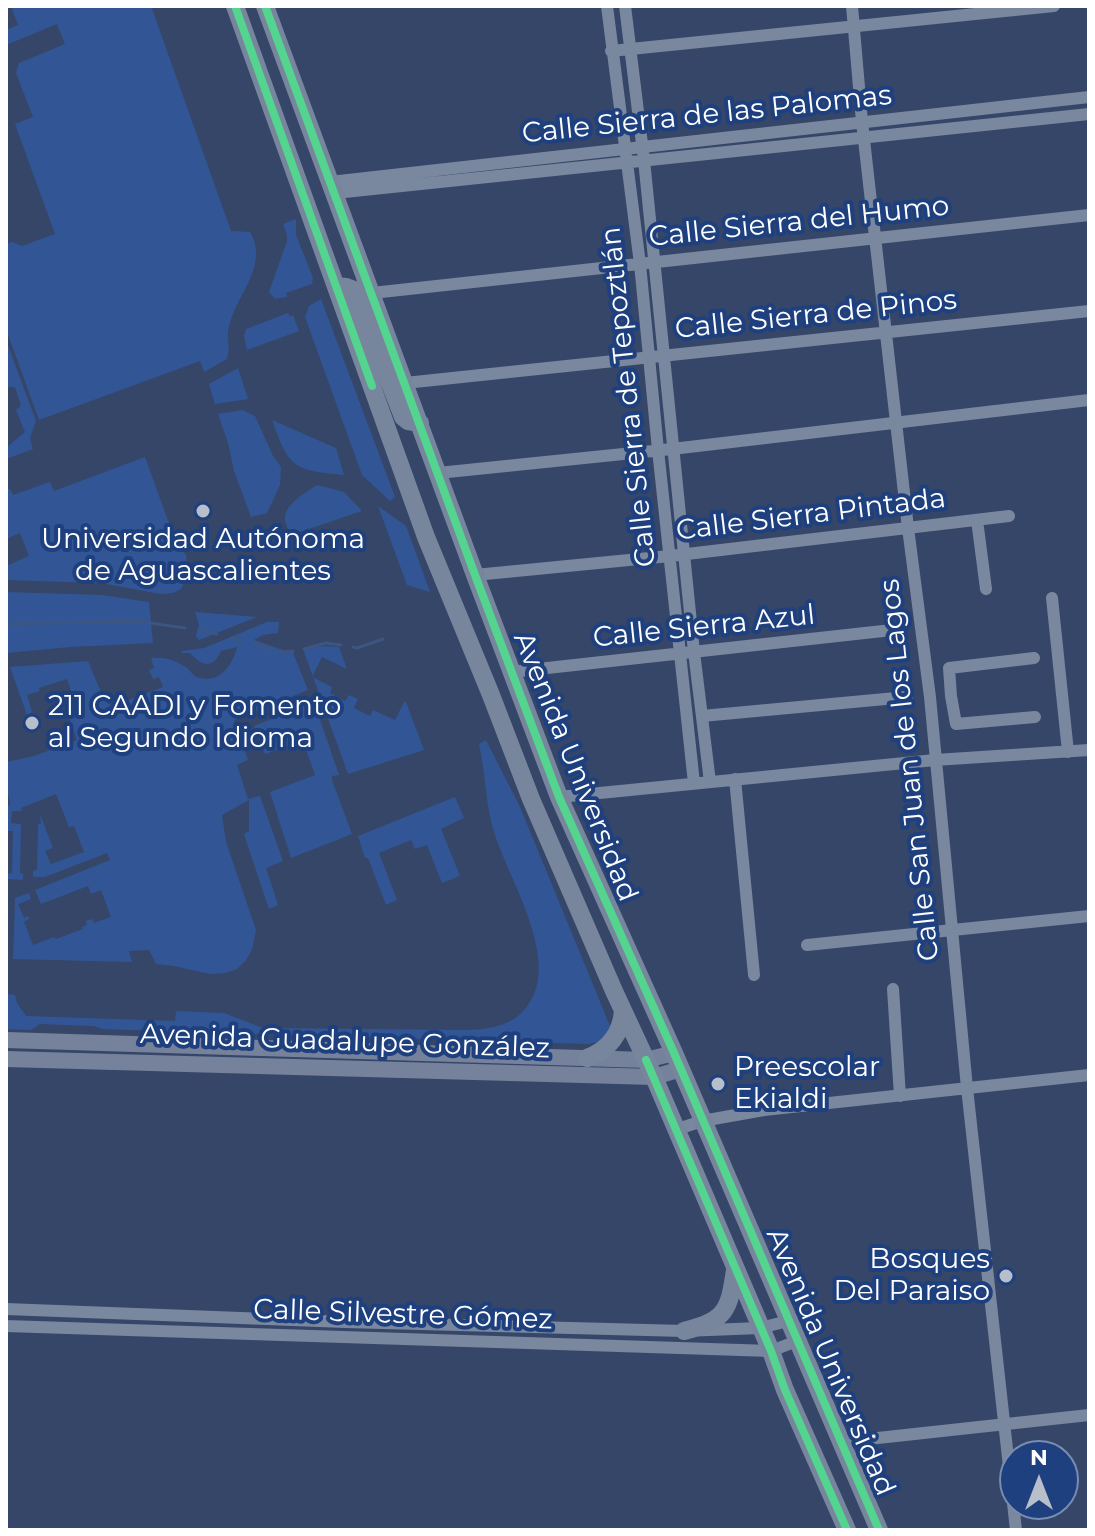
<!DOCTYPE html>
<html>
<head>
<meta charset="utf-8">
<style>
	body { margin:0 }
	#map { position:relative; width:1095px; height:1536px; overflow:hidden; background:#354668; font-family:Montserrat,sans-serif }
	canvas { display:block }
	.frame { position:absolute; inset:0; border:8px solid #fff; pointer-events:none }
	.north { position:absolute; left:999px; top:1440px; width:80px; height:80px; box-sizing:border-box; background:#1f407e; border:2px solid #798cb2; border-radius:50%; rotate:0deg; font-size:22px; font-weight:700; line-height:32px; text-align:center; color:#fff }
	.north::after { content:''; display:block; margin:auto; width:28px; height:36px; background:#b8beca; clip-path:polygon(50% 0,100% 100%,50% 72%,0 100%) }
</style>
</head>
<body>
<div id="map">
<canvas width="1095" height="1536"></canvas>
<div class="frame"></div>
<div class="north">N</div>
</div>
<script>
const ctx = document.querySelector('canvas').getContext('2d');
ctx.lineJoin = 'round';
function fill(path, color) { ctx.fillStyle = color; ctx.fill(path, 'evenodd'); }
function stroke(path, color, width, dash) { ctx.strokeStyle = color; ctx.lineWidth = width; ctx.lineCap = dash ? 'butt' : 'round'; ctx.setLineDash(dash || []); ctx.stroke(path); }
function label(font, color, halo, rows, align = 'center') {
  ctx.font = font + ' Montserrat,sans-serif'; ctx.lineWidth = 8; ctx.setLineDash([]); ctx.textBaseline = 'middle'; ctx.strokeStyle = halo; ctx.fillStyle = color; for (const [text, x, y, turn = 0] of rows) {
    ctx.save(); ctx.translate(x, y); ctx.rotate((+turn || 0) * Math.PI / 180); ctx.textAlign = isNaN(turn) ? turn : align; if (halo) ctx.strokeText(text, 0, 0); ctx.fillText(text, 0, 0); ctx.restore();
  }
}
const green = new Path2D(`
	M11 6H151L231 231 250 232C271 269 231 298 228 334 227 344 231 346 227 359L204 372 200 361 39 420 6 329V244L12 242 22 246 55 234 15 124 33 117 16 73 19 63 65 44 57 24 6 45V30L18 25Z
	M296 219V235L313 278 312 284 286 293 287 297 275 299 269 292 287 241V235L283 224Z
	M321 299 395 497 390 501 362 475 305 317 309 306Z
	M288 313 290 317 293 315 299 331 247 350 244 336 246 329Z
	M6 340 36 421 30 438 33 449 6 459V448L25 432 16 410 21 405 15 387H7L6 384Z
	M238 368 248 399 215 404 209 384Z
	M242 410 255 416 273 456 281 467 280 485 267 513 251 517 234 471 228 443 218 414Z
	M272 420 336 448 344 475C293 470 289 468 272 420Z
	M145 457 174 537 186 555 188 575 181 589 173 593 161 594 101 583 6 580V566L29 556 20 533 6 539V489H10L13 495 50 482 54 491Z
	M317 485 344 492 362 511 291 535C289 530 284 522 285 517 287 502 307 492 317 485Z
	M378 506 406 526 430 592 407 585Z
	M6 592 102 595 149 602 153 643 70 647 6 653Z
	M195 612 257 617 199 640 196 636 199 625Z
	M267 622H279L278 633 263 635 254 640 286 651 292 650 308 690 234 720 248 760 237 765 248 799 260 796 283 861 266 868 278 905 269 909 244 834 249 831V800L222 815 226 842 256 930 252 950 246 960 237 969 225 973 210 974 174 966 156 964 149 950 129 951 132 962 13 959 15 898 29 893 31 899 18 904 24 918 28 916 29 919 24 922 33 945 54 937 56 939 83 929 82 927 87 925 86 921 92 919 94 923 111 917 101 890 91 894 88 886 41 904 35 890 110 860 107 853 45 877H33V871L37 870 38 824H41L40 814 53 848 45 851 51 864 84 852 74 826 69 827 56 794 21 808 22 811H12L11 823 21 824 20 873 23 874V880L7 879V874L12 873 13 831H6V807L10 804 6 782V762L34 756 77 740 66 709 76 705 67 679 39 688 40 691 27 695 32 712 27 715 10 667 88 661 103 697 106 696 111 707 163 687 159 677 153 679 149 670 154 668 151 658C165 657 175 660 187 668 191 671 192 675 197 677 219 685 233 665 237 647L221 651C212 670 202 666 190 653H182V651L204 648Z
	M325 646 339 647 347 669 322 657 312 677 332 687 330 693 345 701 349 695 358 699 354 708 370 716 373 710 395 720 404 702H406L424 750 348 774 303 649Z
	M314 702 339 775 332 776V780L352 834 291 858 270 792 315 775 303 741 265 754 254 726Z
	M486 740 520 807 610 1026V1033L598 1042 588 1044 102 1029 94 1026 40 1024 31 1030 6 1029V994L15 995 17 1003 26 1016 175 1021 176 1011 224 1013 263 1028 469 1030C490 1029 511 1026 525 1009 564 965 510 882 495 835 485 805 486 774 479 744Z
	M455 797 464 818 441 829 460 876 442 883 427 845 415 849 411 840 379 853 397 900 386 905 368 858H365L358 836Z`);
const stream = new Path2D(`
	M6 624 136 621 185 628
	M201 630 217 634
	M232 638 241 640
	M254 644 270 649
	M353 647 357 648 383 639
	M304 649 326 643 341 645
	M281 652 293 651`);
const minor = new Path2D(`
	M607 6 640 264 658 450 694 783
	M625 6 644 160 694 652 710 782
	M852 6 862 122 908 528 930 697 967 1088 1016 1530
	M611 51 1054 6
	M330 182 1089 97
	M335 193 1089 114
	M372 293 1089 215
	M405 383 1089 311
	M438 473 672 449 1089 400
	M977 520 986 589
	M475 575 670 556 1009 516
	M1052 598 1068 752
	M1034 658 949 668 951 696 956 724 1035 717
	M511 672 901 629
	M702 716 907 697
	M735 779 754 975
	M559 797 935 760 1089 750
	M807 945 1089 916
	M893 989 900 1096
	M675 1130 702 1121 764 1110 1089 1075
	M6 1309 345 1322 684 1331 760 1328 788 1321
	M6 1326 771 1351 797 1341
	M841 1442 1089 1415`);
const secondary = new Path2D(`
	M6 1040 646 1060 674 1053
	M6 1059 654 1077 681 1069`);
const primary = new Path2D(`
	M235 6 426 537 491 695 531 799 614 991 654 1077 771 1351 785 1390 847 1530
	M265 6 475 575 559 797 674 1053 879 1530
	M336 286 346 287 354 290 403 417 408 421 420 423
	M587 1058C608 1050 621 1035 623 1011
	M684 1331C726 1320 729 1311 735 1270`);
const cycleway = new Path2D(`
	M235 6 372 386
	M265 6 475 575 559 797 674 1053 879 1530
	M646 1060 771 1351 785 1390 847 1530`);
const markers = [
	[203,511,8,"#b8beca"],
	[32,723,8,"#b8beca"],
	[718,1084,8,"#b8beca"],
	[1006,1276,8,"#b8beca"]
];
const streetNames = [
	["Calle Sierra de las Palomas",707,115,-6],
	["Calle Sierra del Humo",799,222,-6],
	["Calle Sierra de Pinos",816,315,-6],
	["Calle Sierra de Tepoztlán",629,397,-96],
	["Calle Sierra Pintada",811,515,-7],
	["Calle Sierra Azul",704,627,-6],
	["Avenida Universidad",575,767,68],
	["Calle San Juan de los Lagos",910,770,-96],
	["Avenida Guadalupe González",345,1042,2],
	["Calle Silvestre Gómez",403,1315,2],
	["Avenida Universidad",830,1362,67]
];
const poiNames = [
	["Universidad Autónoma",203,540,"center"],
	["de Aguascalientes",203,572,"center"],
	["211 CAADI y Fomento",48,707],
	["al Segundo Idioma",48,739],
	["Preescolar",734,1068],
	["Ekialdi",734,1100],
	["Bosques",990,1260,"right"],
	["Del Paraiso",990,1292,"right"]
];
fill(green, '#325695');
stroke(stream, '#3c5581', 3);
stroke(minor, '#79879f', 12);
stroke(secondary, '#76829b', 16);
stroke(primary, '#78869d', 18);
stroke(cycleway, '#53d58f', 8);
for (const [x, y, r, color] of markers) { const dot = new Path2D(); dot.arc(x, y, r, 0, 2 * Math.PI); ctx.fillStyle = color; ctx.fill(dot); stroke(dot, '#1f407e', 3); }
label('28px', '#fff', '#1f407e', streetNames);
label('28px', '#fff', '#1f407e', poiNames, 'left');
</script>
</body>
</html>
